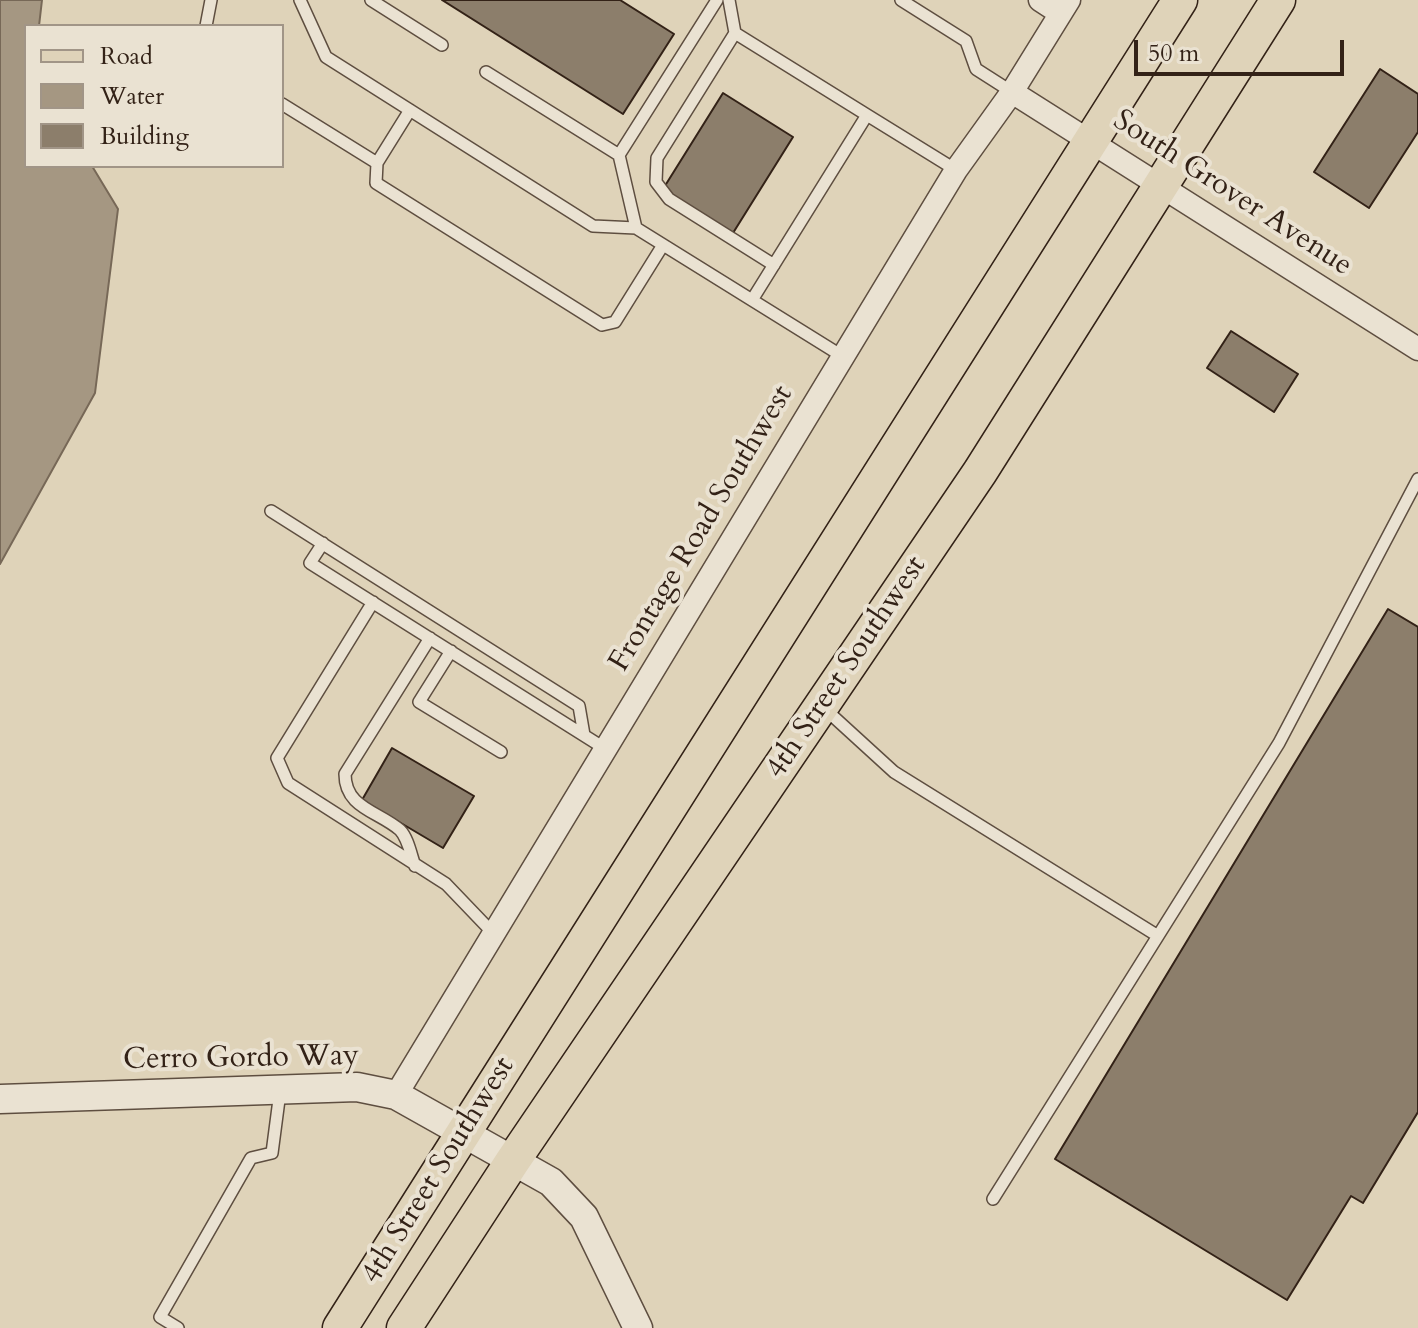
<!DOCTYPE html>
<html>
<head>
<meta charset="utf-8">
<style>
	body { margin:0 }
	#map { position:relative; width:1418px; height:1328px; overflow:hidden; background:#dfd3b9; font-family:Cardo,serif }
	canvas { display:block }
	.legend { position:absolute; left:24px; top:24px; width:260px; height:144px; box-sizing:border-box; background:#eae2d2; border:2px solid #a19587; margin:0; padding:10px 14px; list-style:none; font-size:24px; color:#332217 }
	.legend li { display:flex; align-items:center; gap:16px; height:40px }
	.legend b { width:40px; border:2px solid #a19587 }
	.scale { position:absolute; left:1134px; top:40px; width:210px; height:36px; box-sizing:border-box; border:4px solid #332217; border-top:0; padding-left:10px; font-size:24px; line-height:28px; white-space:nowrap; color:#332217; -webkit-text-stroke:6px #eae2d2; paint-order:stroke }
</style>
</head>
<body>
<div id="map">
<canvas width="1418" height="1328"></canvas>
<ul class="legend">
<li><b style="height:10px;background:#dfd3b9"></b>Road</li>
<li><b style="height:22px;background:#a59782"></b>Water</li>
<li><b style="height:22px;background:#8c7e6b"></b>Building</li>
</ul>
<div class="scale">50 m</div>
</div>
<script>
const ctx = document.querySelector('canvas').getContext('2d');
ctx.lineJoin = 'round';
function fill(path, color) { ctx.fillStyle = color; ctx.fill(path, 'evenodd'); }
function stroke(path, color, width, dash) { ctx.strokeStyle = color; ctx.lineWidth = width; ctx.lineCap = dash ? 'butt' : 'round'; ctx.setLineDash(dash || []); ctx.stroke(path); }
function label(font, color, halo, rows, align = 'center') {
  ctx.font = font + ' Cardo,serif'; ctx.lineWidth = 8; ctx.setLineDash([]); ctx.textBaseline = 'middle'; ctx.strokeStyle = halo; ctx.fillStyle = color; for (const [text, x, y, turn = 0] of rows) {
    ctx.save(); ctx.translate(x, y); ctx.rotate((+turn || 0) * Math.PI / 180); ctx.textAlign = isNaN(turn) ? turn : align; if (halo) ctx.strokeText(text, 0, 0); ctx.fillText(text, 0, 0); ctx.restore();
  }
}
const water = new Path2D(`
	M0 0H42L39 26H26V166H92L118 209 95 393 0 564Z`);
const building = new Path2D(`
	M442 0H620L674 34 623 114Z
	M1380 69 1418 94V132L1369 208 1314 172Z
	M723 93 793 137 733 233 663 189Z
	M1231 331 1298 374 1274 412 1207 368Z
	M1388 609 1418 627V1112L1363 1203 1351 1196 1287 1300 1055 1159Z
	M392 748 474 796 443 848 362 800Z`);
const service = new Path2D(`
	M300 0 326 57 593 226 636 228 842 356
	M371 0 442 45
	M729 0 735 33 657 158 656 182 669 199 774 265
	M901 0 966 41 976 69 1012 92
	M206 26 211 0
	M735 33 867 115
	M486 72 619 155
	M282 104 377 163
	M410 110 377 163 376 183 602 325 615 322 663 245
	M636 228 619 155 717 0
	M752 300 867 115 956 170
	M271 511 579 706 584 735
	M323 543 310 563 604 748
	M373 602 277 758 288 783 446 884 492 932
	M451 651 419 702 501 752
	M825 709 894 772 1158 936
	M415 866C411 855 408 838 400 830 378 811 345 808 345 774L430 638
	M993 1199 1279 743 1418 479
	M178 1328 160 1317 251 1158 272 1153 280 1092`);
const minor = new Path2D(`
	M1040 0 1060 13
	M1012 92 1418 349
	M396 1095 956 170 1012 92 1069 0`);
const tertiary = new Path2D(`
	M0 1099 357 1087 396 1095 551 1182 584 1217 638 1328`);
const primary = new Path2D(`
	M340 1328 1180 0
	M404 1328 512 1162 980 472 1278 0`);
const streetNames = [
	["South Grover Avenue",1232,194,33],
	["Frontage Road Southwest",702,529,-59],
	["4th Street Southwest",847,668,-56],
	["Cerro Gordo Way",241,1059,-1],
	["4th Street Southwest",439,1171,-58]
];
fill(water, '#a59782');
stroke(water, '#776857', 2);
fill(building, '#8c7e6b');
stroke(building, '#332217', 2);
stroke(service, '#5e4e40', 14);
stroke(minor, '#5e4e40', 25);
stroke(tertiary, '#5e4e40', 31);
stroke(primary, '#332217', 37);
stroke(service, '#eae2d2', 11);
stroke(minor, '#eae2d2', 22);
stroke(tertiary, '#eae2d2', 28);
stroke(primary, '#dfd3b9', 34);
label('30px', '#332217', '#eae2d2', streetNames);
</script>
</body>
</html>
